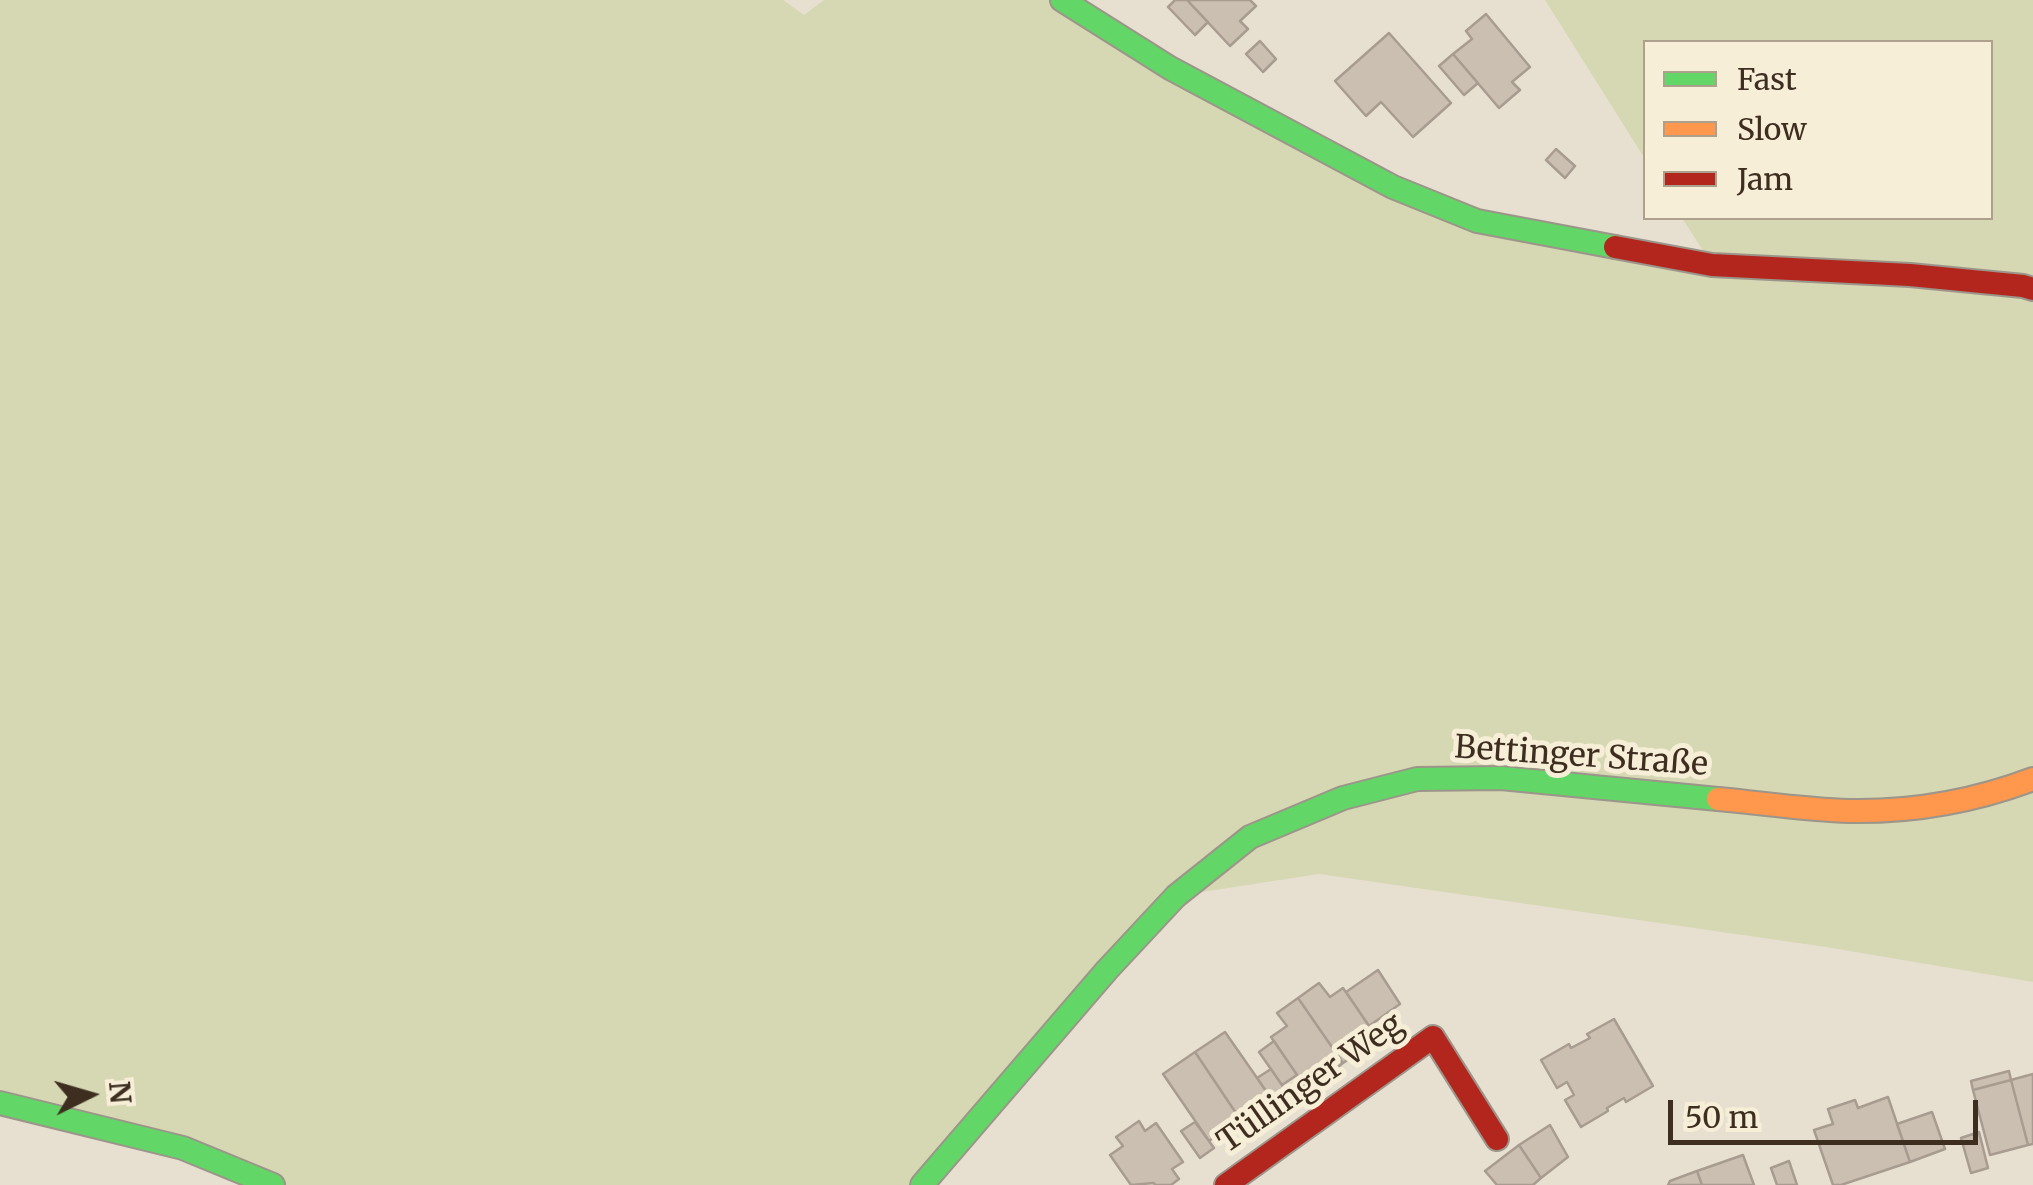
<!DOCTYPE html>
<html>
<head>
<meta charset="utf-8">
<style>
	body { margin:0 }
	#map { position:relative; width:2033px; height:1185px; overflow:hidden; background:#e7e0d1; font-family:Merriweather,serif }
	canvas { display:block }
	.legend { position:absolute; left:1643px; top:40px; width:350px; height:180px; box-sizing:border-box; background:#f7eed8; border:2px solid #ada18e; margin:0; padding:12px 18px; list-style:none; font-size:30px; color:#3d2e20 }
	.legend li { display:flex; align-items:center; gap:20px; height:50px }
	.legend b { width:50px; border:2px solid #ada18e }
	.north { position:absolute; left:40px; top:1045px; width:100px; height:100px; -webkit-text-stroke:8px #f7eed8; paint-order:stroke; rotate:85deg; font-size:28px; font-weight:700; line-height:40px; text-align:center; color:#3d2e20 }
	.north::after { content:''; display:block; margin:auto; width:35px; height:45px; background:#3d2e20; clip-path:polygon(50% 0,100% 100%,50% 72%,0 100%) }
	.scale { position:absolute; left:1668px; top:1100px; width:310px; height:45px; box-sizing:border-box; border:5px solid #3d2e20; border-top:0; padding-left:12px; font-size:30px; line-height:35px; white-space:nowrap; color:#3d2e20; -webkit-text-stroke:8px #f7eed8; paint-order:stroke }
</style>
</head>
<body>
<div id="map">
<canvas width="2033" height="1185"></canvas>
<ul class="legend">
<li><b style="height:12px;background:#63d668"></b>Fast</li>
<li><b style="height:12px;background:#ff974d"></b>Slow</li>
<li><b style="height:12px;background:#b3261e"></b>Jam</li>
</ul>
<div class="north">N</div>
<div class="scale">50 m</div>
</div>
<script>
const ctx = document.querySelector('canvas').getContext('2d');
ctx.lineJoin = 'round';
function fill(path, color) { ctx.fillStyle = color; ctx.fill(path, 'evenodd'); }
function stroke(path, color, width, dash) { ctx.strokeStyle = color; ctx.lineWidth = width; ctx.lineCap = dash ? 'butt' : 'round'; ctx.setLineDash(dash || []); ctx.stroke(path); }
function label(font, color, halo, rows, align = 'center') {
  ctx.font = font + ' Merriweather,serif'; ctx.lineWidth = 10; ctx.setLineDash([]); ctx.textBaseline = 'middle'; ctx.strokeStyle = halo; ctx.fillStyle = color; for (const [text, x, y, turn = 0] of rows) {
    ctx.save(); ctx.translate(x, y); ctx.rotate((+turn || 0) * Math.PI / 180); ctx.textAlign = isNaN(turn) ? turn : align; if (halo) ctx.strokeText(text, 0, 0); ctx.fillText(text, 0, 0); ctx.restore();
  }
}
const green = new Path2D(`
	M0 0H783L804 15 824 0H1062L1393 187 1711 263 1682 218H1990V42H1646L1645 159 1545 0H2033V982L1826 947 1319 874 1176 896 922 1185H273L0 1103Z`);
const building = new Path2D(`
	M1175 0H1187L1208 22 1195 35 1168 7Z
	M1187 0H1250L1256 6 1240 21 1248 29 1230 46Z
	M1486 14 1530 67 1512 82 1520 90 1499 108 1453 54 1472 39 1466 31Z
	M1389 33 1451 103 1413 137 1381 102 1366 116 1335 81Z
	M1260 41 1276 59 1263 72 1246 54Z
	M1453 54 1478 83 1464 95 1439 66Z
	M1556 149 1575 166 1565 178 1546 160Z
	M1378 970 1400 1004 1369 1026 1346 992Z
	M1319 983 1330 997 1343 988 1376 1036 1348 1052 1352 1057 1343 1063 1298 998Z
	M1298 998 1343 1063 1333 1071 1329 1065 1323 1068 1324 1072 1304 1085 1271 1037 1287 1026 1277 1013Z
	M1614 1019 1653 1086 1626 1102 1624 1098 1607 1108 1608 1111 1581 1127 1565 1100 1574 1095 1567 1082 1557 1088 1541 1060 1569 1044 1571 1048 1590 1038 1587 1034Z
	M1225 1032 1271 1098 1240 1119 1195 1052Z
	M1274 1041 1297 1075 1282 1085 1259 1052Z
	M1195 1052 1240 1119 1209 1141 1163 1074Z
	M1271 1069 1290 1097 1276 1106 1257 1078Z
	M2009 1071 2011 1080 1973 1090 1971 1081Z
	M2033 1074V1144L2028 1145 2011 1080Z
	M2011 1080 2028 1145 1990 1155 1973 1090Z
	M1888 1097 1910 1162 1841 1185H1833L1814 1130 1833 1124 1828 1109 1855 1100 1858 1108Z
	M1932 1112 1945 1149 1910 1162 1897 1124Z
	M1139 1121 1145 1131 1156 1123 1183 1162 1172 1169 1179 1179 1171 1185H1155L1154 1183 1131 1185 1110 1155 1123 1146 1116 1137Z
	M1195 1122 1214 1148 1200 1158 1181 1131Z
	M1550 1125 1568 1157 1541 1178 1519 1145Z
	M1979 1132 1988 1168 1971 1173 1961 1138Z
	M1519 1145 1541 1178 1533 1185H1497L1485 1171Z
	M1743 1155 1754 1185H1702L1697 1171Z
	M1789 1161 1797 1185H1777L1771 1168Z
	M1697 1171 1702 1185H1668L1670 1181Z`);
const fast = new Path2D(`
	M1062 0 1170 68 1393 187 1477 221 1615 247
	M0 1103 183 1148 273 1185
	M922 1185 1107 970 1176 896 1250 837 1343 798 1417 779 1501 778 1718 799`);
const slow = new Path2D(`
	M1718 799C1762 803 1806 810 1850 811 1912 812 1975 801 2033 779`);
const jam = new Path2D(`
	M1615 247 1712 265 1910 275 2023 286 2033 289
	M1226 1185 1433 1037 1497 1139`);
const streetNames = [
	["Bettinger Straße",1581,757,4],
	["Tüllinger Weg",1311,1084,-35]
];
fill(green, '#d6d7b3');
fill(building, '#cbbfb2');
stroke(building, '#a89c90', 2.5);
stroke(fast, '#9c958a', 26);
stroke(slow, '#9c958a', 26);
stroke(jam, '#9c958a', 26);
stroke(fast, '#63d668', 22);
stroke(slow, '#ff974d', 22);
stroke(jam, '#b3261e', 22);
label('32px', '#3d2e20', '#f7eed8', streetNames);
</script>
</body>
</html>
